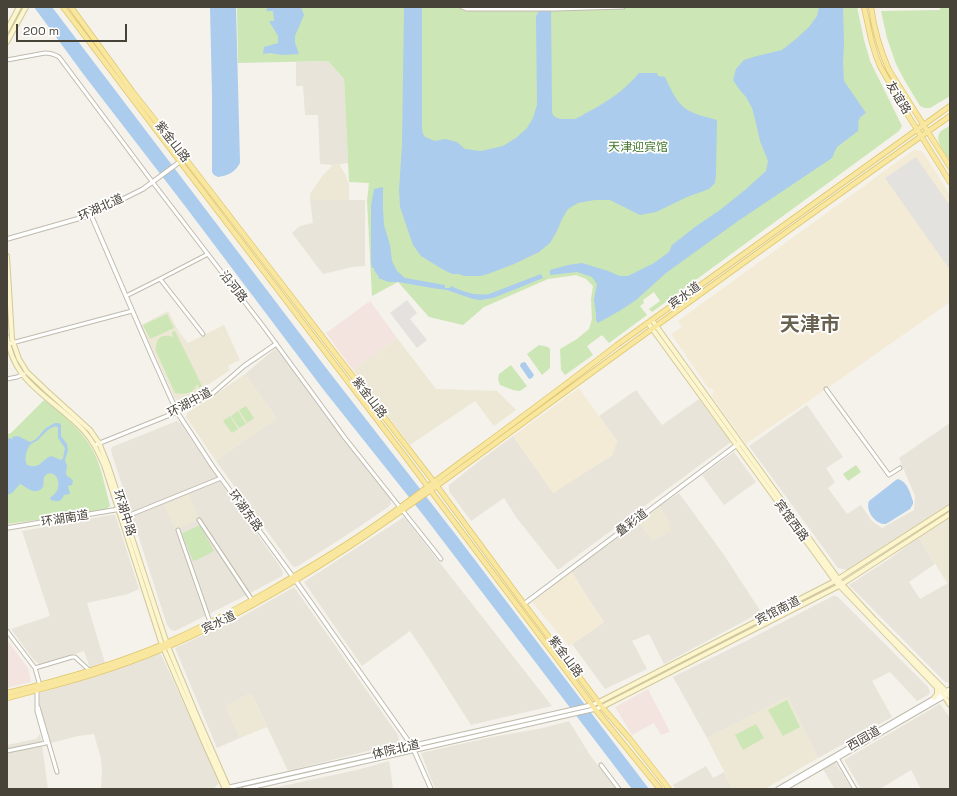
<!DOCTYPE html>
<html>
<head>
<meta charset="utf-8">
<style>
	body { margin:0 }
	#map { position:relative; width:957px; height:796px; overflow:hidden; background:#f4f2ea; font-family:"Space Grotesk",sans-serif }
	canvas { display:block }
	.frame { position:absolute; inset:0; border:8px solid #484339; pointer-events:none }
	.scale { position:absolute; left:16px; top:24px; width:111px; height:18px; box-sizing:border-box; border:2px solid #484339; border-top:0; padding-left:5px; font-size:12px; line-height:14px; white-space:nowrap; color:#484339; -webkit-text-stroke:3px #fff; paint-order:stroke }
</style>
</head>
<body>
<div id="map">
<canvas width="957" height="796"></canvas>
<div class="frame"></div>
<div class="scale">200 m</div>
</div>
<script>
const ctx = document.querySelector('canvas').getContext('2d');
ctx.lineJoin = 'round';
function fill(path, color) { ctx.fillStyle = color; ctx.fill(path, 'evenodd'); }
function stroke(path, color, width, dash) { ctx.strokeStyle = color; ctx.lineWidth = width; ctx.lineCap = dash ? 'butt' : 'round'; ctx.setLineDash(dash || []); ctx.stroke(path); }
function label(font, color, halo, rows, align = 'center') {
  ctx.font = font + ' "Space Grotesk","Noto Sans SC",sans-serif'; ctx.lineWidth = 3.5; ctx.setLineDash([]); ctx.textBaseline = 'middle'; ctx.strokeStyle = halo; ctx.fillStyle = color; for (const [text, x, y, turn = 0] of rows) {
    ctx.save(); ctx.translate(x, y); ctx.rotate((+turn || 0) * Math.PI / 180); ctx.textAlign = isNaN(turn) ? turn : align; if (halo) ctx.strokeText(text, 0, 0); ctx.fillText(text, 0, 0); ctx.restore();
  }
}
const residential = new Path2D(`
	M328 61 344 79 348 163 333 165 320 164 318 115H305L303 86H296V62Z
	M310 200H365V266L352 267 323 274 292 233 300 226 313 223Z
	M276 348 391 499V504L388 507 356 529 298 566 294 567 291 564 216 461 276 418 245 374Z
	M636 390 662 425 699 399 731 442 558 570 516 517 504 498 471 521 449 491V485L478 462 513 436 554 493 617 441 599 416Z
	M807 405 843 457 826 468 835 482 828 488 847 514 861 505 871 520 882 528 914 510 915 496 899 458 950 423V504L848 570 838 568 749 446Z
	M177 421 181 424 205 460 279 565 283 573 282 576 239 599 175 631 171 630 167 625 112 454 111 450 112 447Z
	M734 452 756 482 724 505 702 475Z
	M679 493 724 555 761 612 664 664 649 634 632 641 647 669 605 689 572 644 604 622 589 600 571 571 639 522 653 541 669 522 659 506Z
	M110 515H115L117 520 139 589 128 594 87 603 105 663 90 668 84 651 40 665 33 659 11 629 50 616 22 531Z
	M404 517 552 706 471 725 427 656 410 631 362 666 304 582Z
	M919 537 935 564 909 582 920 599 950 582V683L945 682 849 585 892 557Z
	M294 587 398 735 400 743 288 771 251 693 226 706 240 738 217 748 175 648 236 620Z
	M833 596H836L839 598 928 687 930 692 928 695 917 701 890 672 872 681 892 717 818 758 788 697 707 738 673 677 748 640Z
	M157 653 161 654 218 778 219 783 213 789H101L102 771 101 759 94 734 78 736 51 743 39 703 40 693 109 672Z
	M940 704 950 718V789H921L911 770 880 789H861L844 760Z
	M569 721 590 755 616 789H435L421 753 492 737 543 728Z
	M40 734 42 745 48 789H7V745L36 739Z
	M389 761 393 789H268L357 770Z
	M835 762 852 789H833L834 788 823 769Z
	M706 766 713 778 724 772 733 789H676L673 785Z`);
const commercial = new Path2D(`
	M915 150 921 151 923 152 950 195V302L829 387 746 444 711 395 714 392 711 388 709 389 671 334 682 327 678 321 912 151Z
	M579 388 617 441 613 455 553 493 513 436Z
	M571 571 589 600 604 622 569 646 532 602Z`);
const education = new Path2D(`
	M339 164 345 174 349 184V200H310V194L323 175 333 165Z
	M168 311 179 332 188 343 224 325 240 360 229 365 228 367 230 370 182 402H178L175 399 141 325Z
	M397 338 436 389 497 391 516 410 494 426 475 401 410 445 353 370Z
	M245 374 276 418 216 461 186 417 187 413 215 395Z
	M189 494 198 517 197 520 175 530 164 505Z
	M659 506 669 522 671 531 653 541 639 522Z
	M950 516V582L947 583 919 537Z
	M251 693 267 727 240 738 226 706Z
	M788 697 818 758 765 789H733L707 738Z`);
const medical = new Path2D(`
	M370 301 397 338 353 370 326 333Z
	M7 640 28 668 31 682 7 688Z
	M648 689 670 732 661 735 654 723 632 735 615 707Z`);
const green = new Path2D(`
	M237 7H857L864 40 870 61 902 126 899 131 652 312 649 309 660 301 654 292 643 300 644 303 640 306 647 315 609 343 602 335 587 346 593 355 565 375 561 370 560 349 577 339 589 329 592 319 591 299 593 286 586 279 576 275 548 279 484 307 463 325 429 317 398 282 372 296 367 201 369 183 349 182 344 79 328 61 238 63Z
	M940 7H950V96L930 108H925L920 106 905 81 896 64 887 38 881 11 940 10Z
	M950 126V161C945 153 933 139 941 131 944 129 947 127 950 126Z
	M167 314 174 328 150 339 143 325Z
	M175 331 202 386 199 388 197 384C194 394 184 395 175 393L156 351C155 339 161 333 173 337L172 332Z
	M539 345 548 347 550 349V368L542 375 527 354Z
	M511 365 527 386 520 391 513 390 500 385 498 379 499 374Z
	M44 400C64 415 86 433 96 457 102 471 105 487 109 502L110 506 104 511 7 524V434L11 433Z
	M246 406 254 418 247 423 239 410Z
	M238 411 246 424 239 428 231 416Z
	M230 416 238 429 232 433 223 421Z
	M856 465 861 472 848 481 843 474Z
	M200 525 214 551 197 560 193 561 182 534 183 533Z
	M787 700 800 727 783 736 768 710Z
	M756 724 764 738 743 750 735 735Z`);
const parking = new Path2D(`
	M916 157 950 206V270L885 178Z
	M407 300 417 313 410 319 427 340 417 348 390 313Z`);
const water = new Path2D(`
	M34 7H52L323 364 456 535 649 789H632L424 516 323 389 185 206 84 75Z
	M210 7H236L240 163C234 173 229 175 218 177L214 175 212 172V94Z
	M268 7H301L304 15 295 36V43L299 54 282 55 270 53 263 54 264 47 278 43V36L269 21H274L273 11H266Z
	M404 7H422V128L423 134 425 137 435 141 445 139 457 142 465 149 481 151 503 146 516 138 527 128 533 118 537 105 536 16 539 11 538 7H551L552 110C552 116 555 118 562 119 565 119 570 119 574 119 579 118 584 114 588 112 607 102 625 90 639 73H657L658 76 665 77C670 88 676 102 686 109 695 115 707 117 717 120L716 175 715 183 709 189 687 197 656 212 640 215 610 200H595L578 203 568 209 562 219 557 231 550 243 539 252 514 264 488 274 480 276H464L459 274H452L442 269 421 256 413 245 400 207 399 190 402 145Z
	M819 7H843L844 43 843 63 844 81 866 113C855 120 860 121 858 131L837 147 832 158 738 221 666 273 636 300 621 310 598 323 596 320V314L594 299 597 284 592 277 577 272 550 275V270L568 265 582 263 608 271 620 276H628L654 263 669 252 672 245 695 227 720 210 745 190 766 171 768 161 760 141 755 119 752 108 746 97 739 89 733 80 736 69 744 60 757 56 782 50 797 38 809 27 817 16Z
	M383 187V209L384 225 390 245 392 261 397 271 405 278 445 285V288H450L451 286C464 292 474 296 489 294L541 274 543 278 493 298 480 300 473 299 447 290 432 288 398 282H389L378 278 379 277 374 270V268H372L371 262V206L374 189Z
	M525 362 534 375 532 378 529 379 520 366 521 363Z
	M55 423H59L61 425V436L67 444 68 450 65 460 67 466 66 473 67 476 73 480 72 485 68 486 70 494 64 495C61 502 58 502 51 500L50 498C53 495 57 493 58 488 60 482 56 470 47 474 40 478 48 489 37 491 30 492 25 486 20 484L12 493 7 495V439L10 438 13 440 12 437 18 436 30 442C39 439 39 434 46 428 49 426 52 425 55 423ZM56 426 58 428V438L65 448 63 458 61 460 51 456C41 460 40 470 27 465 24 459 26 449 31 444 34 442 36 442 39 439 44 434 48 428 56 426Z
	M898 479C908 482 910 493 913 501V504L910 509 886 524C876 525 865 511 869 501L896 480Z`);
const minor = new Path2D(`
	M462 7 467 9H555L623 7
	M7 60 45 53C51 53 54 54 59 57L154 184 263 326 345 438 441 559
	M160 279 203 334
	M126 296 160 279 208 254
	M8 344 132 311
	M7 379 17 377 24 374
	M826 389 889 475 900 468
	M125 517 221 478
	M199 520 252 600
	M178 530 210 622
	M7 631 35 668 39 682 37 690V711L46 743 7 751
	M35 668 72 657H75L90 671
	M38 707 57 772
	M837 758 855 789
	M601 765 619 789`);
const tertiary = new Path2D(`
	M91 215 151 354 177 412 213 467 293 577 412 746 431 789
	M7 239 91 215 143 189 185 158
	M95 445 177 412 213 393 244 366 276 344
	M7 528 120 509
	M524 604 738 444
	M226 788 592 705 599 702
	M244 789 595 709 602 707
	M778 789 950 689
	M784 789 950 693`);
const secondary = new Path2D(`
	M7 30 19 7
	M7 42 26 7
	M7 256 12 339 19 359 27 372 47 391 78 419 90 430 99 443 108 465 167 644 196 714 229 789
	M652 320 842 584 874 619 946 691 950 697
	M648 323 835 581 942 693 950 705
	M7 337C9 350 14 363 22 374 38 395 65 410 84 431 93 441 98 452 104 465L162 645 206 747 225 789
	M934 698 937 694V689
	M599 702 835 581 950 507
	M602 707 839 586 950 514`);
const primary = new Path2D(`
	M63 7 178 159 404 455 428 487 595 709 660 789
	M71 7 132 91 188 162 434 482 524 604 602 707 629 738 669 789
	M864 7 871 39 876 56 880 66 906 112 950 182
	M871 7C874 29 880 50 889 70L950 167
	M7 693C61 680 115 665 166 643 200 628 233 611 265 593 298 574 331 555 362 534 399 510 433 482 469 456 518 420 568 383 617 345L950 106
	M7 698C61 684 115 670 167 647 316 583 442 481 572 387 697 296 823 205 950 116`);
const streetNames = [
	["友谊路",898,98,59],
	["紫金山路",172,142,52],
	["环湖北道",101,208,-24],
	["沿河路",233,287,52],
	["宾水道",685,296,-36],
	["紫金山路",369,398,52],
	["环湖中道",190,403,-28],
	["环湖东路",245,511,54],
	["环湖中路",124,513,72],
	["环湖南道",65,519,-9],
	["宾馆西路",791,521,54],
	["叠彩道",632,523,-37],
	["宾馆南道",778,611,-27],
	["宾水道",219,623,-26],
	["紫金山路",565,657,53],
	["西园道",864,739,-30],
	["体院北道",396,750,-13]
];
const parkNames = [
	["天津迎宾馆",638,148]
];
const townNames = [
	["天津市",810,326]
];
fill(residential, '#e8e4d9');
fill(commercial, '#f4ebd7');
fill(education, '#ece8d5');
fill(medical, '#f4e4df');
fill(green, '#cce6b6');
fill(parking, '#e3e2de');
fill(water, '#abcced');
stroke(minor, '#bfbbad', 5);
stroke(tertiary, '#bfbbad', 5.5);
stroke(secondary, '#d1c89c', 6);
stroke(primary, '#dec76f', 6);
stroke(minor, '#fff', 3);
stroke(tertiary, '#fff', 3.5);
stroke(secondary, '#fcf5cd', 4);
stroke(primary, '#f9e79f', 4.5);
label('12px', '#484339', '#fff', streetNames);
label('12px', '#43772e', '#fff', parkNames);
label('bold 20px', '#6a6250', '#fff', townNames);
</script>
</body>
</html>
